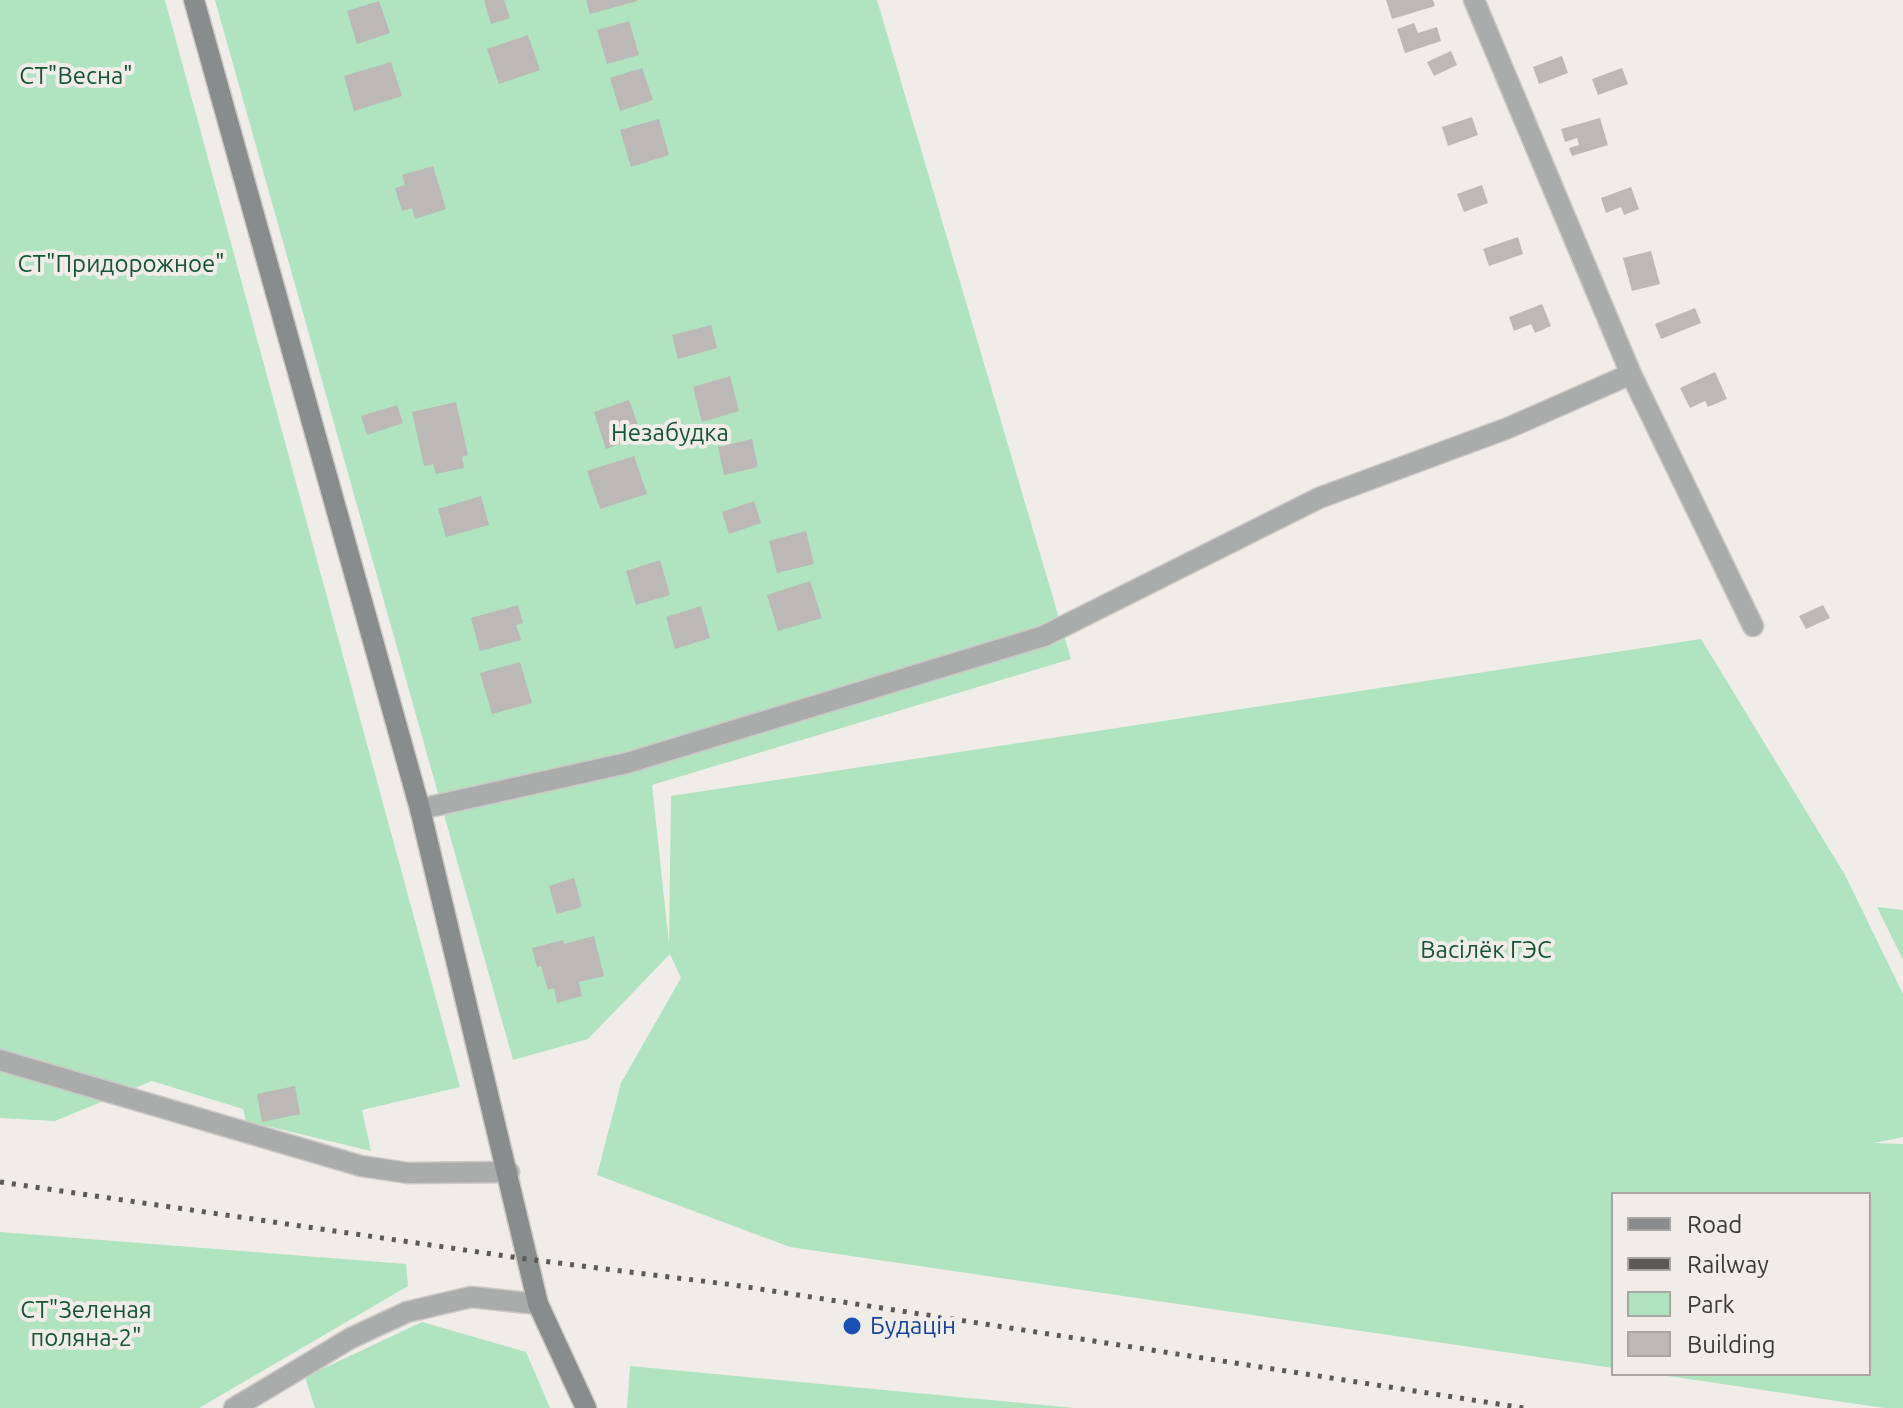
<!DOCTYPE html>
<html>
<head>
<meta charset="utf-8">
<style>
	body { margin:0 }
	#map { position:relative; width:1903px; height:1408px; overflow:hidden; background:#f0ece8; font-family:Ubuntu,sans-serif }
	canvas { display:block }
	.legend { position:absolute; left:1611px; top:1192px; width:260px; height:184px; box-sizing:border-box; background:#f0ece8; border:2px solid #a8a5a2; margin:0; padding:10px 14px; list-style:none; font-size:24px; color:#3b3a38 }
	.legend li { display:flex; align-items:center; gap:16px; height:40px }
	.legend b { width:40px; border:2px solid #a8a5a2 }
</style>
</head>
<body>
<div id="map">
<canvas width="1903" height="1408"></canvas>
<ul class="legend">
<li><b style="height:10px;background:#888c8c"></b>Road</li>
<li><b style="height:10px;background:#5b5a57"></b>Railway</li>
<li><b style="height:22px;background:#b0e3c0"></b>Park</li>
<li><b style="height:22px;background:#bcb8b5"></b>Building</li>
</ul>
</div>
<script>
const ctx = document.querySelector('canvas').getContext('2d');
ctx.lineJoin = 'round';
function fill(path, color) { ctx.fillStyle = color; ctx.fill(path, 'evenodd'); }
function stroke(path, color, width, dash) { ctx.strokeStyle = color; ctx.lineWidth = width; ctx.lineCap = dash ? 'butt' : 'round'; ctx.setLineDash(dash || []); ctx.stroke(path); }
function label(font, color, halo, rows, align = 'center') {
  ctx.font = font + ' Ubuntu,sans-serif'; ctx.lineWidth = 8; ctx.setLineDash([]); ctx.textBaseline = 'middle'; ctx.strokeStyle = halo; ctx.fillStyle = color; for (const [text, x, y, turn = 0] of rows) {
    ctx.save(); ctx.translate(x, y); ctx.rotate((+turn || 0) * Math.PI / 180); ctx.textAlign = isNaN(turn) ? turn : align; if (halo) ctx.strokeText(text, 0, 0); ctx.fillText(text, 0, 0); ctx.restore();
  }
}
const green = new Path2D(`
	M0 0H165L460 1087 362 1110 371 1151 246 1121 243 1109 152 1081 55 1121 0 1118Z
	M215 0H877L1071 659 652 785 669 944 671 796 1701 639 1845 875 1903 994V1137L1874 1143 1903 1144V1408H1884L1655 1374H1869V1194H1613V1368L790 1247 597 1175 621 1083 681 978 670 954 588 1039 513 1060Z
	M1877 907 1903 910V960Z
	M0 1232 406 1264 408 1286 199 1408H0Z
	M422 1322 526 1352 550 1408H315L305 1377Z
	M630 1366 1075 1408H627Z`);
const building = new Path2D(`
	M484 0H504L510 18 491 24Z
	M586 0H637V1L590 14Z
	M1386 0H1433L1435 6 1392 19Z
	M379 1 390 33 357 44 347 11Z
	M629 21 639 55 607 64 597 30Z
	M1414 23 1418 33 1437 27 1441 41 1405 53 1397 29Z
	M528 35 540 70 499 84 487 49Z
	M1451 51 1457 65 1434 76 1427 62Z
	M1562 56 1568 73 1539 84 1533 67Z
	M391 62 402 96 354 111 344 76Z
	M642 68 653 100 620 111 610 78Z
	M1622 68 1628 84 1598 95 1592 79Z
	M1472 117 1478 135 1448 146 1442 127Z
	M1600 118 1608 145 1572 156 1569 148 1579 145 1577 138 1565 142 1561 129Z
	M659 119 669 155 631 167 620 130Z
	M433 166 446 209 415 219 412 208 402 211 395 188 405 185 402 175Z
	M1482 185 1488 203 1464 212 1457 194Z
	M1631 187 1639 209 1624 215 1621 207 1606 213 1601 198Z
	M1518 237 1523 254 1489 266 1483 249Z
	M1651 251 1660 284 1632 291 1623 258Z
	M1542 304 1551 326 1535 333 1531 324 1514 331 1509 317Z
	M1695 308 1701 323 1661 339 1655 324Z
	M711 325 717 348 678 359 672 335Z
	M1715 372 1727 399 1708 407 1705 401 1690 408 1680 388Z
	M730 376 739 411 702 422 693 387Z
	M629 400 642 436 606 449 594 412Z
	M456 402 468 455 462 457 464 468 436 474 433 464 424 466 412 412Z
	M397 405 403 423 367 435 361 416Z
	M752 439 758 467 724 475 718 447Z
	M634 456 647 494 600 509 587 471Z
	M481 496 489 525 446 537 438 509Z
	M754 501 761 523 729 534 722 512Z
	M806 531 814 564 777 573 769 541Z
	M660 560 670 595 636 605 626 571Z
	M810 581 822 618 778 631 767 595Z
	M518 605 523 623 516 625 521 640 480 651 471 618Z
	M1823 605 1830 618 1806 629 1799 616Z
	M701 606 710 638 675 649 666 617Z
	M520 662 532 703 492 714 480 673Z
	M574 878 582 907 557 914 549 886Z
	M594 936 604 976 579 982 582 996 557 1003 554 988 548 990 541 966 537 967 532 948 563 940 564 944Z
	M295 1086 300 1114 262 1122 257 1094Z`);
const street = new Path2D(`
	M1474 0 1631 374 1753 626
	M420 809 627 763 1044 636 1319 498 1508 428 1631 374
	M0 1060 361 1166 408 1173 509 1172
	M234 1408 351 1338 407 1312 471 1297 538 1304`);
const secondary = new Path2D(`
	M194 0 420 809 538 1304 586 1408`);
const rail = new Path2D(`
	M0 1182 526 1259 734 1285 1524 1408`);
const markers = [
	[852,1326,10,"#1a4fb4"]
];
const parkNames = [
	["СТ\"Весна\"",76,76],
	["СТ\"Придорожное\"",121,264],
	["Незабудка",670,433],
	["Васілёк ГЭС",1486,950],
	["СТ\"Зеленая",86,1310],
	["поляна-2\"",86,1338]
];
const transitNames = [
	["Будацін",870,1326]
];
fill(green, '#b0e3c0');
fill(building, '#bcb8b5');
stroke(street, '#ccc8c5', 23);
stroke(secondary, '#ccc8c5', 23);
stroke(street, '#a9acab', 20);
stroke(secondary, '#888c8c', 20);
stroke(rail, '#5b5a57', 5, [4, 8]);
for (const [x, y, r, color] of markers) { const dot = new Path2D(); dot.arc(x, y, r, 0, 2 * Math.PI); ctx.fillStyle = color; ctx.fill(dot); stroke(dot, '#f0ece8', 3); }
label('24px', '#155632', '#f0ece8', parkNames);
label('24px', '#164399', '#f0ece8', transitNames, 'left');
</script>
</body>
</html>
